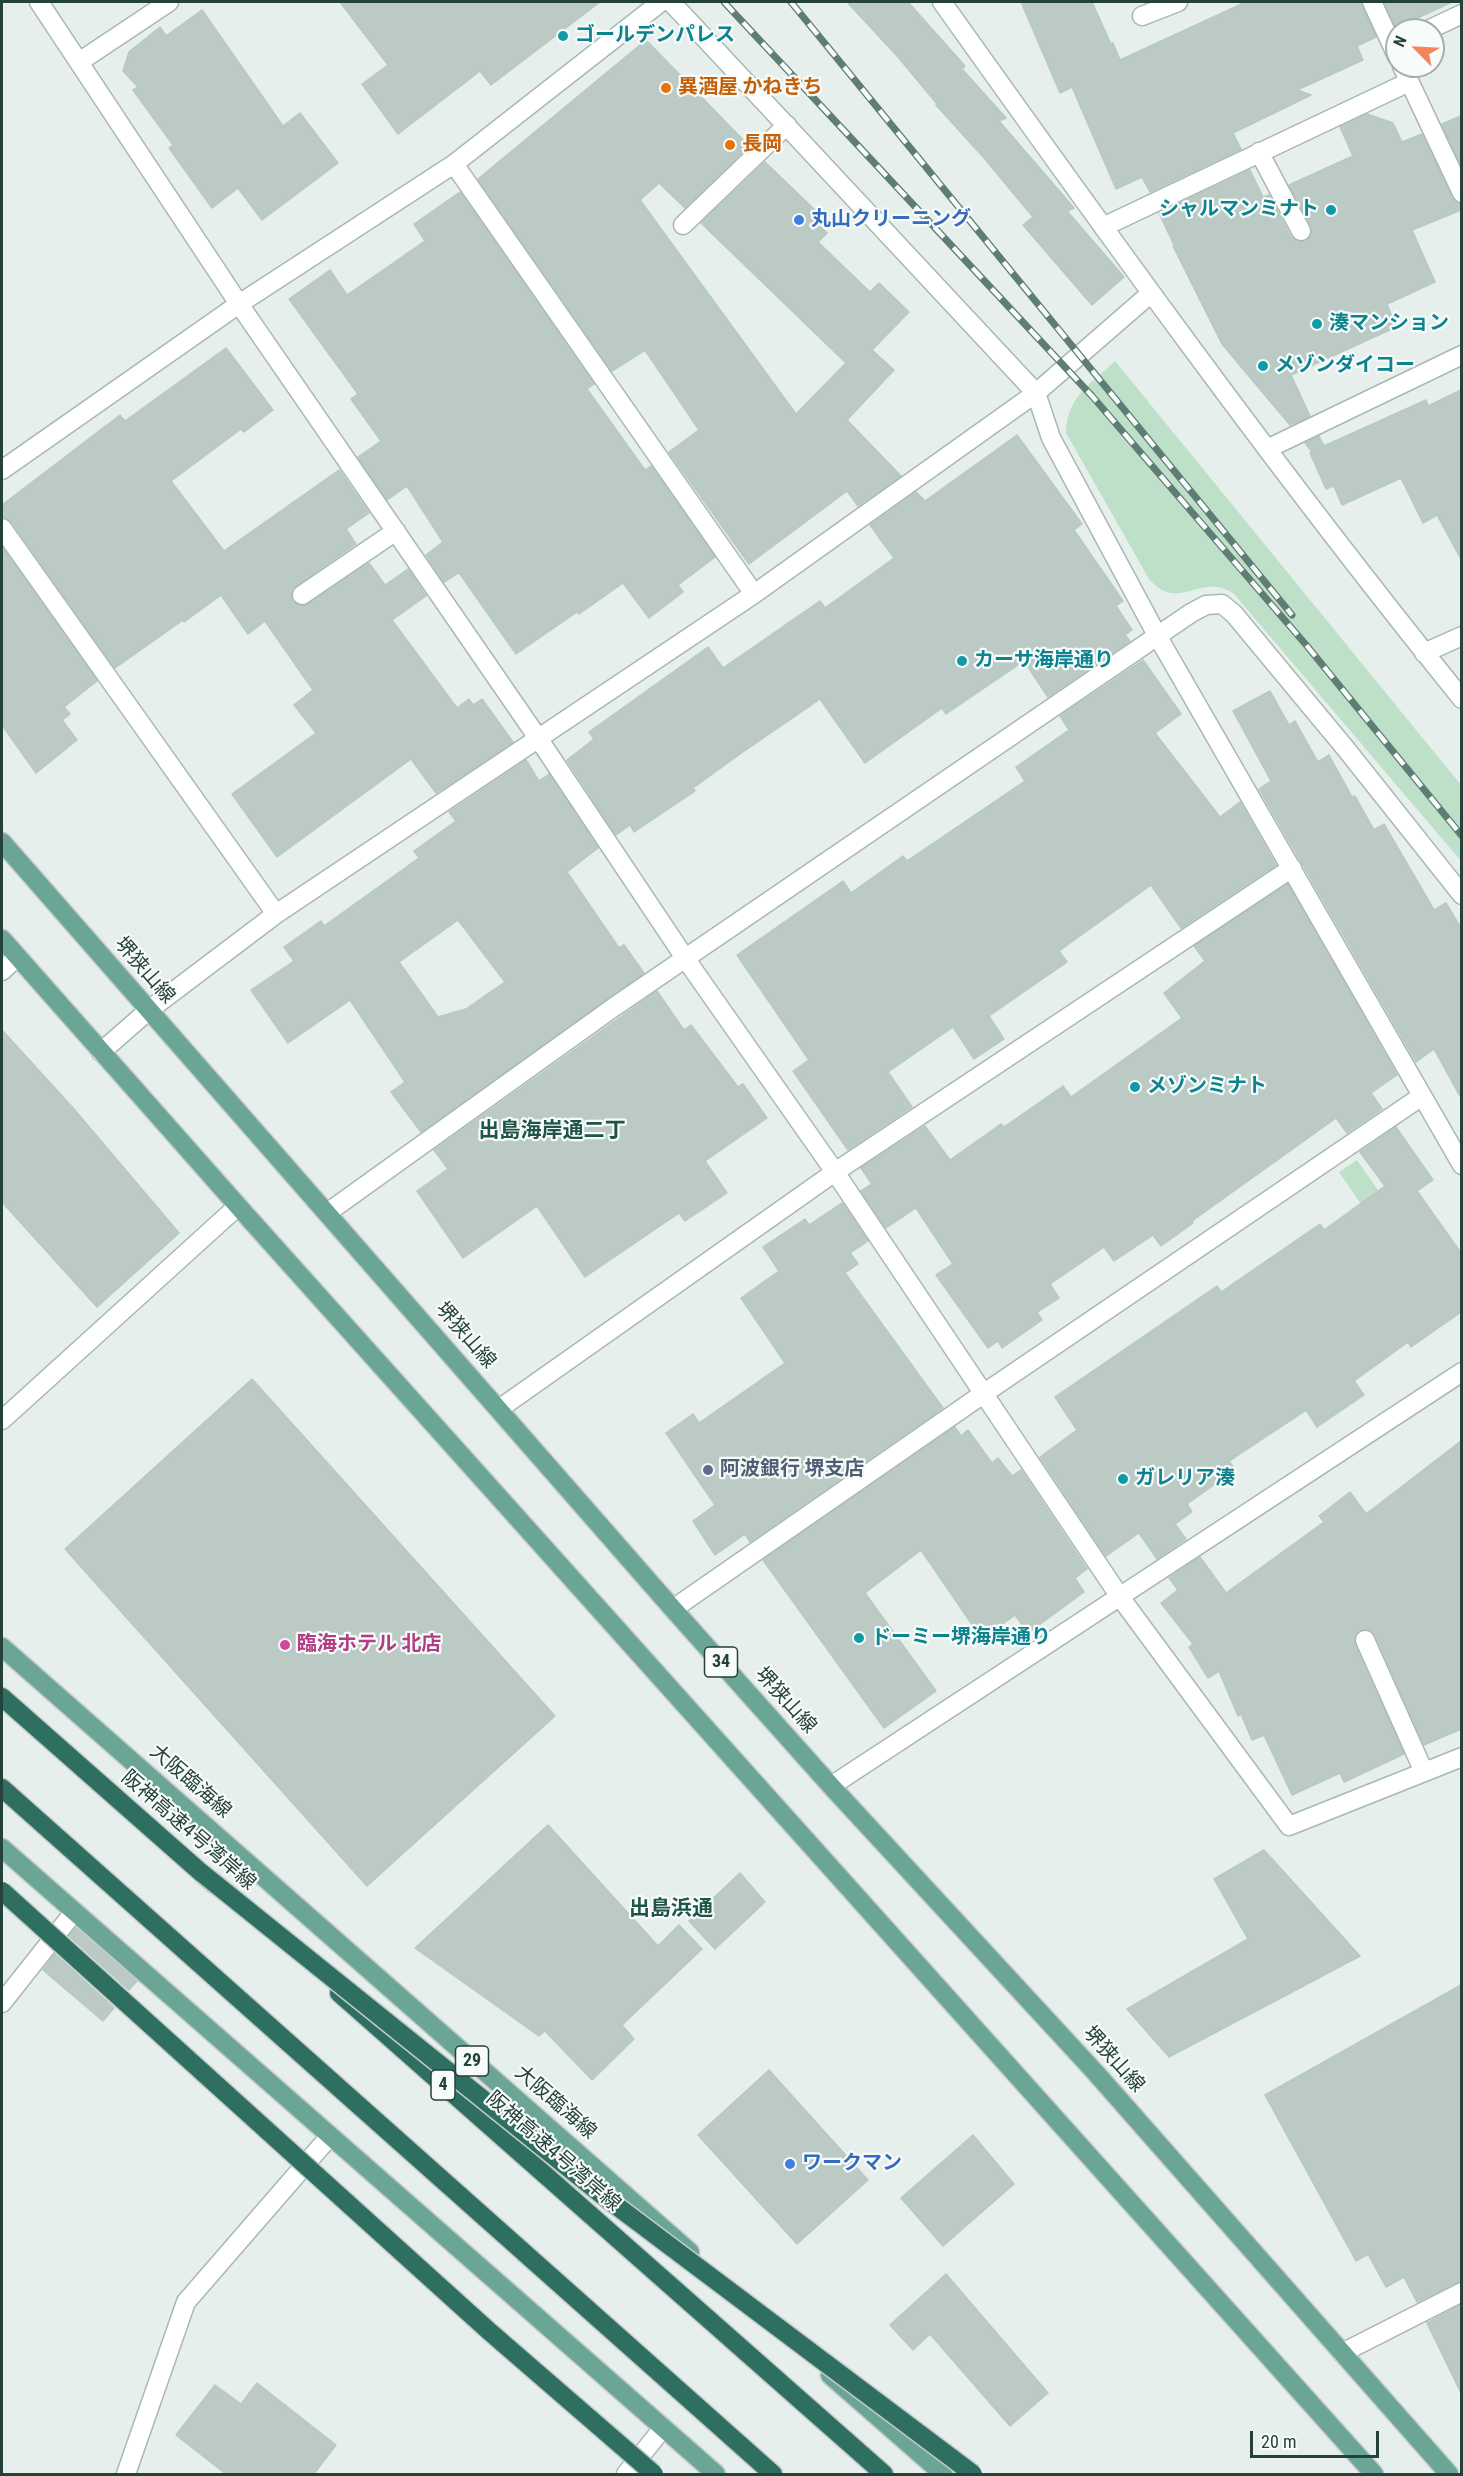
<!DOCTYPE html>
<html>
<head>
<meta charset="utf-8">
<style>
	body { margin:0 }
	#map { position:relative; width:1463px; height:2476px; overflow:hidden; background:#e6efeb; font-family:"Roboto Condensed",sans-serif }
	canvas { display:block }
	.frame { position:absolute; inset:0; border:3px solid #24423a; pointer-events:none }
	.north { position:absolute; left:1385px; top:18px; width:60px; height:60px; box-sizing:border-box; background:#f7fbf9; border:2px solid #a3b1ad; border-radius:50%; rotate:294deg; font-size:16px; font-weight:700; line-height:24px; text-align:center; color:#24423a }
	.north::after { content:''; display:block; margin:auto; width:21px; height:27px; background:#f4845f; clip-path:polygon(50% 0,100% 100%,50% 72%,0 100%) }
	.scale { position:absolute; left:1250px; top:2431px; width:129px; height:27px; box-sizing:border-box; border:3px solid #24423a; border-top:0; padding-left:8px; font-size:18px; line-height:21px; white-space:nowrap; color:#24423a; -webkit-text-stroke:4px #f7fbf9; paint-order:stroke }
</style>
</head>
<body>
<div id="map">
<canvas width="1463" height="2476"></canvas>
<div class="frame"></div>
<div class="north">N</div>
<div class="scale">20 m</div>
</div>
<script>
const ctx = document.querySelector('canvas').getContext('2d');
ctx.lineJoin = 'round';
function fill(path, color) { ctx.fillStyle = color; ctx.fill(path, 'evenodd'); }
function stroke(path, color, width, dash) { ctx.strokeStyle = color; ctx.lineWidth = width; ctx.lineCap = dash ? 'butt' : 'round'; ctx.setLineDash(dash || []); ctx.stroke(path); }
function label(font, color, halo, rows, align = 'center') {
  ctx.font = font + ' "Roboto Condensed","Noto Sans JP",sans-serif'; ctx.lineWidth = 4.5; ctx.setLineDash([]); ctx.textBaseline = 'middle'; ctx.strokeStyle = halo; ctx.fillStyle = color; for (const [text, x, y, turn = 0] of rows) {
    ctx.save(); ctx.translate(x, y); ctx.rotate((+turn || 0) * Math.PI / 180); ctx.textAlign = isNaN(turn) ? turn : align; if (halo) ctx.strokeText(text, 0, 0); ctx.fillText(text, 0, 0); ctx.restore();
  }
}
const green = new Path2D(`
	M1115 361 1461 785V861L1234 594C1201 571 1179 614 1149 579L1066 433C1067 396 1091 384 1115 361Z
	M1357 1160 1405 1229 1387 1242 1339 1172Z`);
const building = new Path2D(`
	M340 2H600L491 85 480 71 398 134 362 84 388 65Z
	M847 2H908L965 66 962 69 1006 118 999 121 1074 208 1067 211 1124 277 1092 305 1023 225 1033 217 984 158 936 105 937 104 898 57Z
	M1021 2H1092L1111 44 1113 43 1120 60 1246 2H1361L1376 37 1357 46 1363 60 1297 90 1311 95 1233 133 1241 149 1150 192 1142 177 1116 189 1072 87 1060 93Z
	M1384 2H1452L1396 28Z
	M202 10 283 126 300 113 338 163 262 220 238 188 212 208 169 148 173 145 133 90 138 87 123 71 129 52 160 27 166 36Z
	M646 40 749 146 685 208 659 183 640 200 796 414 846 363 701 223 765 162 815 210 809 216 827 233 818 242 870 292 879 283 909 312 872 350 894 370 847 420 901 476 858 506 847 491 749 564 669 452 699 430 645 350 612 371 478 179Z
	M1367 114 1393 123 1402 142 1422 134 1452 198 1461 204V210L1412 230 1435 282 1387 304 1396 327 1291 375 1310 416 1290 425 1222 344 1173 246 1174 245 1159 213 1250 170 1263 197 1269 195 1291 237 1296 241H1306L1311 236V226L1289 185 1353 156 1340 127Z
	M1461 116V166L1442 124Z
	M460 192 594 384 587 389 645 470 651 466 715 557 678 585 683 592 649 618 623 583 579 614 577 612 516 654 460 574 458 573 444 582 426 555 443 542 407 486 387 500 358 457 381 441 351 399 358 394 289 299 330 270 347 295 425 241 414 224Z
	M226 348 273 410 244 432 241 429 171 481 224 551 339 470 369 513 346 529 356 544 296 586 292 591V601L298 605 308 604 369 563 385 585 408 569 426 596 392 620 457 708 469 699 473 705 482 699 513 742 436 793 411 759 277 857 232 794 316 733 294 705 313 690 265 621 248 634 221 595 184 622 183 620 115 668 11 521 2 517V505L120 415 125 421Z
	M1461 390V559L1437 515 1423 523 1401 478 1342 505 1334 486 1326 489 1310 453 1312 452 1305 443 1319 436 1324 446 1426 400 1428 406Z
	M1017 435 1082 524 1074 530 1123 601 1116 606 1132 630 1125 635 1130 641 1048 697 1024 661 946 714 942 708 865 763 820 699 740 754 693 788 695 791 634 832 630 825 616 835 567 760 594 739 589 732 708 647 723 668 820 601 825 608 894 558 870 525 916 492 925 501Z
	M2 547 97 681 64 707 70 714 62 720 77 740 36 773 2 725Z
	M1143 660 1181 714 1155 733 1220 817 1240 802 1276 865 1181 928 1151 885 1059 951 1067 962 989 1016 1004 1039 974 1059 953 1027 888 1072 912 1107 848 1150 793 1071 809 1060 737 955 843 881 851 893 903 856 907 861 1025 781 1016 767 1069 730 1060 716Z
	M1270 691 1289 725 1295 721 1318 762 1329 755 1352 797 1355 796 1374 830 1384 824 1434 910 1446 903 1461 928V1098L1434 1049 1416 1062 1259 789 1271 781 1233 711Z
	M526 760 539 781 549 774 598 848 567 872 619 948 624 945 644 973 421 1132 391 1092 405 1082 350 1000 288 1043 251 990 294 961 284 947 321 921 324 926 419 858 414 851 456 821 449 812ZM458 920 505 982 466 1009 438 1017 399 962Z
	M1288 884 1397 1075 1371 1093 1382 1109 1347 1133 1336 1118 1192 1221 1193 1223 1161 1246 1153 1235 1114 1261 1104 1247 1050 1284 1059 1298 1037 1312 1042 1320 1002 1348 998 1341 988 1348 936 1275 953 1264 916 1208 886 1228 861 1191 872 1184 861 1168 925 1126 950 1160 1001 1124 1004 1127 1063 1086 1071 1097 1182 1018 1164 993 1205 961 1194 946Z
	M657 991 684 1030 691 1025 738 1087 743 1084 767 1118 705 1161 727 1193 685 1221 679 1213 585 1277 537 1206 463 1258 417 1191 448 1169 434 1150Z
	M2 1030 74 1109 179 1233 97 1307 2 1202Z
	M1396 1127 1433 1180 1417 1191 1461 1253V1312L1411 1347 1408 1342 1354 1381 1364 1395 1317 1427 1306 1410 1229 1461 1235 1470 1187 1504 1192 1512 1175 1524 1186 1539 1157 1559 1139 1533 1106 1556 1040 1457 1077 1430 1055 1397 1217 1286 1221 1292 1320 1224 1324 1230 1385 1186 1360 1152Z
	M842 1203 868 1241 850 1253 858 1264 845 1273 943 1408 750 1542 745 1534 715 1555 693 1521 715 1505 666 1433 693 1414 699 1423 785 1363 741 1298 779 1271 763 1247 805 1219 809 1225Z
	M252 1379 555 1716 367 1886 65 1549Z
	M955 1427 961 1436 968 1430 992 1463 998 1458 1012 1476 1021 1470 1087 1569 1075 1578 1084 1592 1028 1633 1015 1615 982 1639 921 1550 865 1593 936 1691 884 1728 763 1560Z
	M1461 1441V1729L1424 1745 1375 1635 1371 1631 1361 1630 1356 1634 1355 1645 1404 1754 1344 1782 1340 1773 1292 1795 1264 1735 1252 1740 1241 1714 1238 1716 1219 1671 1208 1678 1189 1647 1193 1644 1161 1603 1178 1590 1169 1578 1200 1557 1226 1593 1324 1522 1319 1516 1350 1492 1366 1514Z
	M548 1825 658 1946 679 1925 702 1949 622 2025 634 2039 592 2080 545 2031 539 2036 415 1948Z
	M1264 1850 1360 1956 1169 2057 1127 2009 1248 1939 1214 1879Z
	M740 1873 765 1902 715 1949 689 1921Z
	M76 1928 137 1981 129 1990 69 1936Z
	M55 1954 114 2008 103 2021 43 1970Z
	M1461 1985V2281L1417 2302 1404 2277 1386 2287 1368 2254 1356 2261 1265 2095Z
	M769 2070 868 2180 797 2244 698 2135Z
	M973 2135 1014 2184 943 2246 901 2198Z
	M946 2274 1048 2393 1010 2426 930 2334 913 2350 890 2325Z
	M1461 2305V2393L1427 2323Z
	M257 2383 336 2445 313 2475H227L176 2435 215 2385 241 2404Z`);
const minor = new Path2D(`
	M39 2 239 304 538 738 685 958 835 1172 1120 1597 1289 1826 1462 1757
	M671 2 1036 393 1051 438 1158 637 1462 1165
	M942 2C1110 238 1279 473 1462 699
	M1372 2 1397 56
	M1142 16 1178 2
	M1428 30 1462 14
	M79 62 169 2
	M1402 66 1462 193
	M1259 152 1301 231
	M454 164 754 594
	M683 225 787 125
	M1103 227 1409 82
	M1267 449 1462 355
	M2 470 239 304 454 164 661 2
	M2 528 276 914
	M302 595 396 531
	M1424 653 1462 636
	M2 971 17 957
	M101 1052 149 1010 276 914 754 594 1036 393 1150 294
	M327 1213 614 1007 1191 613 1206 605 1222 604 1234 614 1346 749 1462 895
	M499 1409 835 1172 1292 868
	M2 1420 238 1206
	M673 1609 983 1394 1422 1096
	M1365 1640 1424 1772
	M831 1786 1462 1372
	M2 2003 74 1912
	M1342 2353 1462 2292
	M126 2474 186 2302 330 2136
	M626 2474 663 2428`);
const major = new Path2D(`
	M2 842 673 1609 831 1786 1095 2072 1449 2474
	M2 939 238 1206 1374 2474
	M2 1647 690 2252
	M2 1848 716 2474
	M830 2375 943 2474`);
const highway = new Path2D(`
	M2 1697 214 1884
	M2 1788 773 2474
	M339 1993 884 2474`);
const rail = new Path2D(`
	M724 2 1092 396 1307 646 1462 836
	M791 2 1292 615`);
const highwayBridge = new Path2D(`
	M203 1874 602 2195 973 2474
	M2 1891 490 2332 654 2474`);
const markers = [
	[563,36,6,"#0f9aa8"],
	[666,88,6,"#e8710a"],
	[730,145,6,"#e8710a"],
	[1331,210,6,"#0f9aa8"],
	[799,220,6,"#3f7fe0"],
	[1317,324,6,"#0f9aa8"],
	[1263,366,6,"#0f9aa8"],
	[962,661,6,"#0f9aa8"],
	[1135,1087,6,"#0f9aa8"],
	[708,1470,6,"#5c6f8a"],
	[1123,1479,6,"#0f9aa8"],
	[859,1638,6,"#0f9aa8"],
	[285,1645,6,"#d1479c"],
	[790,2164,6,"#3f7fe0"]
];
const shields = [
	[721,1662,33],
	[472,2061,33],
	[443,2085,24]
];
const shieldNames = [
	["34",721,1662],
	["29",472,2061],
	["4",443,2085]
];
const cultureNames = [
	["ゴールデンパレス",575,36],
	["シャルマンミナト",1319,210,"right"],
	["湊マンション",1329,324],
	["メゾンダイコー",1275,366],
	["カーサ海岸通り",974,661],
	["メゾンミナト",1147,1087],
	["ガレリア湊",1135,1479],
	["ドーミー堺海岸通り",871,1638]
];
const foodNames = [
	["異酒屋 かねきち",678,88],
	["長岡",742,145]
];
const shopNames = [
	["丸山クリーニング",811,220],
	["ワークマン",802,2164]
];
const streetNames = [
	["堺狭山線",144,971,49],
	["堺狭山線",465,1336,49],
	["堺狭山線",785,1701,48],
	["大阪臨海線",190,1782,41],
	["阪神高速4号湾岸線",188,1831,41],
	["堺狭山線",1113,2060,48],
	["大阪臨海線",555,2103,41],
	["阪神高速4号湾岸線",553,2152,41]
];
const serviceNames = [
	["阿波銀行 堺支店",720,1470]
];
const hotelNames = [
	["臨海ホテル 北店",297,1645]
];
const neighbourhoodNames = [
	["出島海岸通二丁",552,1132],
	["出島浜通",671,1910]
];
fill(green, '#bfe0c8');
fill(building, '#bbcac4');
stroke(building, '#b8c9c2', 1.5);
stroke(minor, '#a8b8b2', 21);
stroke(major, '#c2cac8', 21);
stroke(highway, '#c2cac8', 21);
stroke(minor, '#fff', 18);
stroke(major, '#6aa596', 18);
stroke(highway, '#2f6f62', 18);
stroke(rail, '#5f7d75', 7);
stroke(rail, '#f7fbf9', 4.5, [14]);
stroke(highwayBridge, '#c2cac8', 21, []);
stroke(highwayBridge, '#2f6f62', 18);
for (const [x, y, r, color] of markers) { const dot = new Path2D(); dot.arc(x, y, r, 0, 2 * Math.PI); ctx.fillStyle = color; ctx.fill(dot); stroke(dot, '#f7fbf9', 2); }
for (const [x, y, w] of shields) { const box = new Path2D(); box.roundRect(x - w / 2, y - 15, w, 30, 4.5); ctx.fillStyle = '#f7fbf9'; ctx.fill(box); stroke(box, '#24423a', 1.5); }
label('bold 18px', '#24423a', null, shieldNames);
label('bold 20px', '#0d838f', '#f7fbf9', cultureNames, 'left');
label('bold 20px', '#c56008', '#f7fbf9', foodNames, 'left');
label('bold 20px', '#366cbe', '#f7fbf9', shopNames, 'left');
label('20px', '#24423a', '#f7fbf9', streetNames);
label('bold 20px', '#4e5e75', '#f7fbf9', serviceNames, 'left');
label('bold 20px', '#b23c85', '#f7fbf9', hotelNames, 'left');
label('bold 21px', '#1f5548', '#f7fbf9', neighbourhoodNames);
</script>
</body>
</html>
